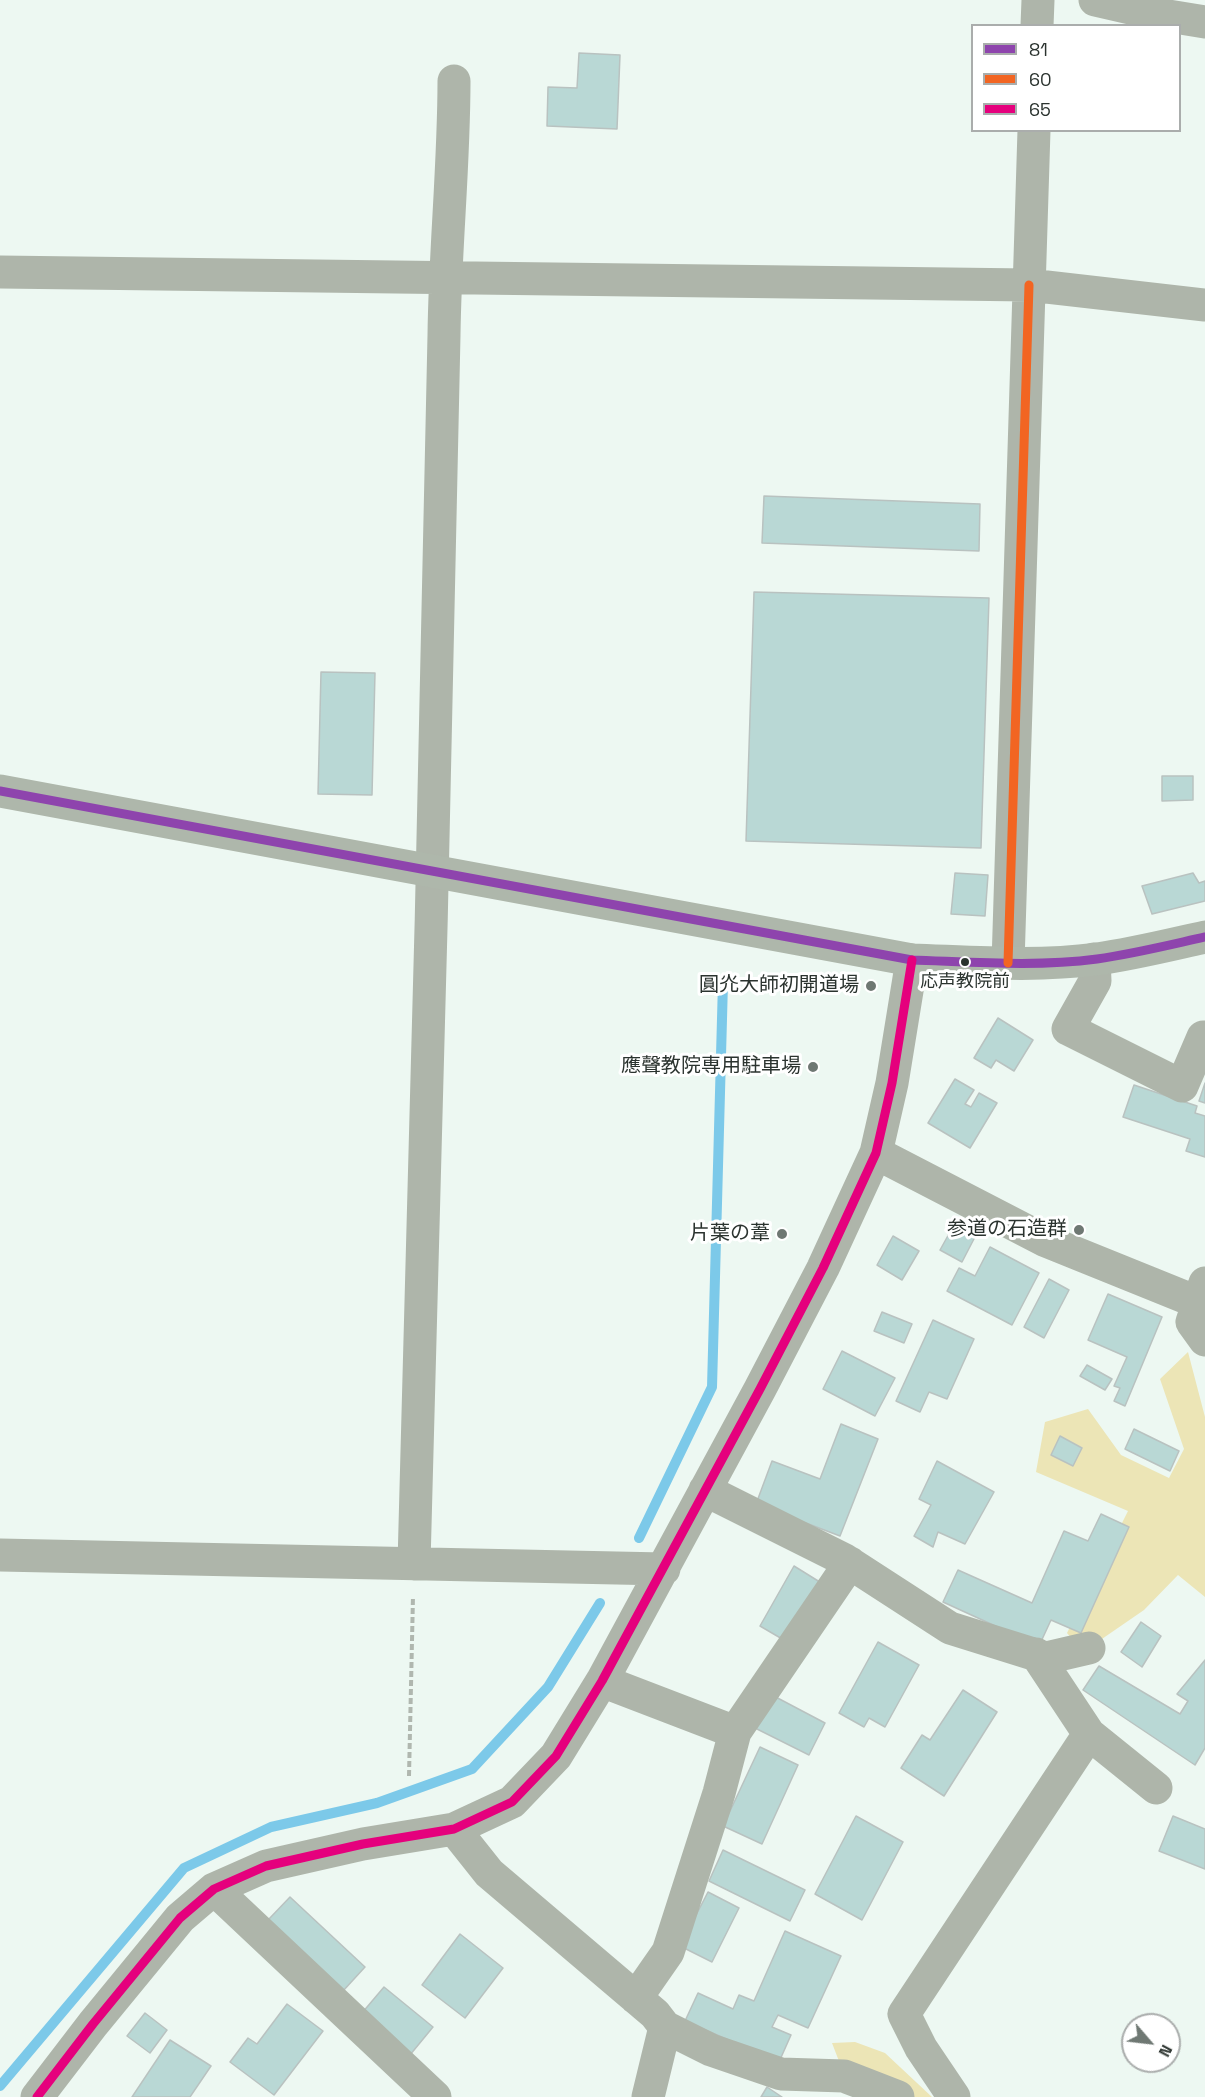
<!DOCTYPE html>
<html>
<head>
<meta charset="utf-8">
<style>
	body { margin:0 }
	#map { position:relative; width:1205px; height:2097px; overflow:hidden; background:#edf8f2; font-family:"Space Grotesk",sans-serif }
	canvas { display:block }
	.legend { position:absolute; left:971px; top:24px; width:210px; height:108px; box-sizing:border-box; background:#fff; border:2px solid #aaadac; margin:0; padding:8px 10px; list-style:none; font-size:18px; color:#2b332f }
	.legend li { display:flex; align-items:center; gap:12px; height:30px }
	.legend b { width:30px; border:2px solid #aaadac }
	.north { position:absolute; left:1121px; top:2013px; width:60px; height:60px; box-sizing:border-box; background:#fff; border:2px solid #aaadac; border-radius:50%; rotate:118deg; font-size:16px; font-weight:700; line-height:24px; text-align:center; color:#2b332f }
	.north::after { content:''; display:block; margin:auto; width:21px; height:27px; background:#6f7873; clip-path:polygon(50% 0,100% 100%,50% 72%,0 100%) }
</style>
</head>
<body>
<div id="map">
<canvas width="1205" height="2097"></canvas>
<ul class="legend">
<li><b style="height:8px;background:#8e44ad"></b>81</li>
<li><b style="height:8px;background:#f26522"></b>60</li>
<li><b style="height:8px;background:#e5007d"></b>65</li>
</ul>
<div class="north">N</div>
</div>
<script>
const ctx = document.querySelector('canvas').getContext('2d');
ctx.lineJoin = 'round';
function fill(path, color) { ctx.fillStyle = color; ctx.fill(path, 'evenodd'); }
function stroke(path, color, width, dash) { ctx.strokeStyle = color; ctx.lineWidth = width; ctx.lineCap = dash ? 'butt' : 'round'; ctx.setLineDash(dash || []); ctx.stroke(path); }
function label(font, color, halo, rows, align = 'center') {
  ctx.font = font + ' "Space Grotesk","Noto Sans JP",sans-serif'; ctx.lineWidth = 6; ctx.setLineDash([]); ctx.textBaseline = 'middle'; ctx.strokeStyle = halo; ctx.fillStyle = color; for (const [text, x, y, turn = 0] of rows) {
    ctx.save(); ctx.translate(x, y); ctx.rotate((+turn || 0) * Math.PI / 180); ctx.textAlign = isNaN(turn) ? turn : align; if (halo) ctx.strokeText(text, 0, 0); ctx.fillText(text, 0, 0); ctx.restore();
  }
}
const green = new Path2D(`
	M1188 1352 1205 1417V1597L1178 1575 1144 1610 1083 1652 1067 1633 1128 1511 1036 1472 1045 1422 1088 1409 1121 1455 1169 1478 1184 1449 1160 1379Z
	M855 2042 885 2053 932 2097H855L852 2095 832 2043Z`);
const stream = new Path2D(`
	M639 1538 712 1387 723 982
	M0 2086 184 1868 271 1827 377 1803 472 1769 548 1687 600 1603`);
const building = new Path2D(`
	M579 53 620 55 617 129 547 126 548 87 577 88Z
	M764 496 980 504 979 551 762 543Z
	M754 592 989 598 981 848 746 841Z
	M321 672 375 673 372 795 318 794Z
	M1162 776H1193V800L1162 801Z
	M955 873 988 875 985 916 951 914Z
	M1193 873 1199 883 1205 881V901L1152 914 1142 886Z
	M998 1018 1033 1040 1014 1071 996 1060 991 1068 974 1058Z
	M955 1079 974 1090 965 1104 971 1107 979 1093 997 1103 970 1148 928 1123Z
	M1205 1083V1103L1199 1101Z
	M1134 1085 1197 1106 1195 1113 1205 1116V1157L1186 1151 1190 1139 1123 1117Z
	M955 1223 976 1235 962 1262 940 1250Z
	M893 1236 919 1251 902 1280 877 1265Z
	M990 1247 1039 1273 1012 1325 947 1291 959 1268 975 1276Z
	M1049 1279 1069 1290 1044 1338 1024 1327Z
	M1108 1294 1162 1317 1125 1406 1114 1401 1120 1388 1114 1386 1127 1357 1088 1340Z
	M882 1312 912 1324 904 1343 874 1331Z
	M933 1320 974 1339 947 1399 929 1392 920 1412 896 1401Z
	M842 1351 895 1378 875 1416 823 1389Z
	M1087 1365 1112 1379 1105 1390 1080 1376Z
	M841 1424 878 1439 840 1536 756 1504 772 1461 820 1479Z
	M1134 1429 1179 1451 1170 1471 1125 1449Z
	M1060 1436 1082 1448 1073 1466 1051 1455Z
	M937 1461 994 1492 965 1544 938 1532 933 1547 914 1536 931 1505 919 1499Z
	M1101 1514 1129 1527 1081 1633 1051 1620 1039 1646 943 1602 958 1570 1032 1603 1064 1531 1088 1541Z
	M794 1566 823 1584 789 1643 760 1626Z
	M1141 1622 1161 1636 1142 1667 1121 1652Z
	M878 1642 919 1665 885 1727 869 1718 864 1727 839 1713Z
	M1205 1660V1748L1195 1765 1083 1690 1099 1666 1180 1714 1188 1701 1177 1694Z
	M963 1690 997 1712 944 1796 901 1768 922 1735 930 1740Z
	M770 1694 825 1723 809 1755 753 1727Z
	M760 1747 798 1765 762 1844 723 1826Z
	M856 1816 903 1842 862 1920 815 1894Z
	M1173 1816 1205 1829V1869L1159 1851Z
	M723 1850 805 1890 790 1921 709 1881Z
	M708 1892 739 1908 712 1962 680 1946Z
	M290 1897 365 1967 343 1991 268 1920Z
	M785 1931 841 1956 808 2028 778 2015 772 2027 791 2035 779 2062 685 2021 698 1993 733 2009 739 1995 754 2001Z
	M460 1934 503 1968 465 2018 422 1985Z
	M384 1987 433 2027 405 2061 356 2020Z
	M287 2004 323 2031 274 2095 230 2062 248 2038 257 2044Z
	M145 2013 167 2030 150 2053 127 2036Z
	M170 2040 211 2066 190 2097H132Z
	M767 2087 782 2097H761Z`);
const path = new Path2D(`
	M409 1776 413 1596`);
const minor = new Path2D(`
	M1095 0 1156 14 1205 22
	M1037 26 1038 0
	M0 272 1029 285 1205 305
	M1094 959 1095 981 1068 1029 1182 1086 1203 1037
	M1008 963 1034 130
	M876 1153 1046 1241 1197 1302
	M1205 1283 1192 1322 1205 1340
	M705 1490 845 1560 950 1628 1046 1658 1089 1648
	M0 1555 664 1569
	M414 1564C426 1154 436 745 444 335 445 250 454 166 454 81
	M1036 1654 1089 1734 1156 1788
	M602 1681 735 1732
	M454 1829 489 1873 655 2014 665 2027 711 2050 781 2074 844 2076 898 2097
	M214 1889 435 2097
	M636 1998 668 1952 719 1793 735 1732 850 1563
	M37 2097 93 2024 180 1918 214 1889 266 1866 363 1844 454 1829 512 1802 556 1756 602 1681 760 1389 823 1268 876 1153 892 1083 912 960
	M648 2097 665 2027
	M954 2097 921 2048 904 2014 1089 1734`);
const major = new Path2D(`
	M0 791 912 960C973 962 1036 967 1097 959 1133 954 1169 945 1205 937`);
const bus1 = new Path2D(`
	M0 791 912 960C973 962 1036 967 1097 959 1133 954 1169 945 1205 937`);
const bus2 = new Path2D(`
	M1008 963 1029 285`);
const bus3 = new Path2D(`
	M37 2097 93 2024 180 1918 214 1889 266 1866 363 1844 454 1829 512 1802 556 1756 602 1681 760 1389 823 1268 876 1153 892 1083 912 960`);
const markers = [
	[965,962,5,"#2b332f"],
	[871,986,6,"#6f7873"],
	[813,1067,6,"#6f7873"],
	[1079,1230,6,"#6f7873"],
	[782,1234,6,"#6f7873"]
];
const busNames = [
	["応声教院前",965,982]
];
const poiNames = [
	["圓灮大師初開道場",859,986],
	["應聲教院専用駐車場",801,1067],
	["参道の石造群",1067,1230],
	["片葉の葦",770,1234]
];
fill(green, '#ece5b6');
stroke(stream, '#7cc9e9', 10);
fill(building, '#b9d8d5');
stroke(building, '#b9c2c0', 1.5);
stroke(path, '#b0b7af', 4, [6, 3]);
stroke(minor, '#aeb5aa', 33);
stroke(major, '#aeb7ab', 33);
stroke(bus1, '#8e44ad', 9);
stroke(bus2, '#f26522', 9);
stroke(bus3, '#e5007d', 9);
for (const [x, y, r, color] of markers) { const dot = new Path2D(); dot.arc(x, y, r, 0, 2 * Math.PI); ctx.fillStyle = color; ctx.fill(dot); stroke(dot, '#fff', 2); }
label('18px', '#2b332f', '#fff', busNames);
label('20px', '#2b332f', '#fff', poiNames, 'right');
</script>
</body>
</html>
